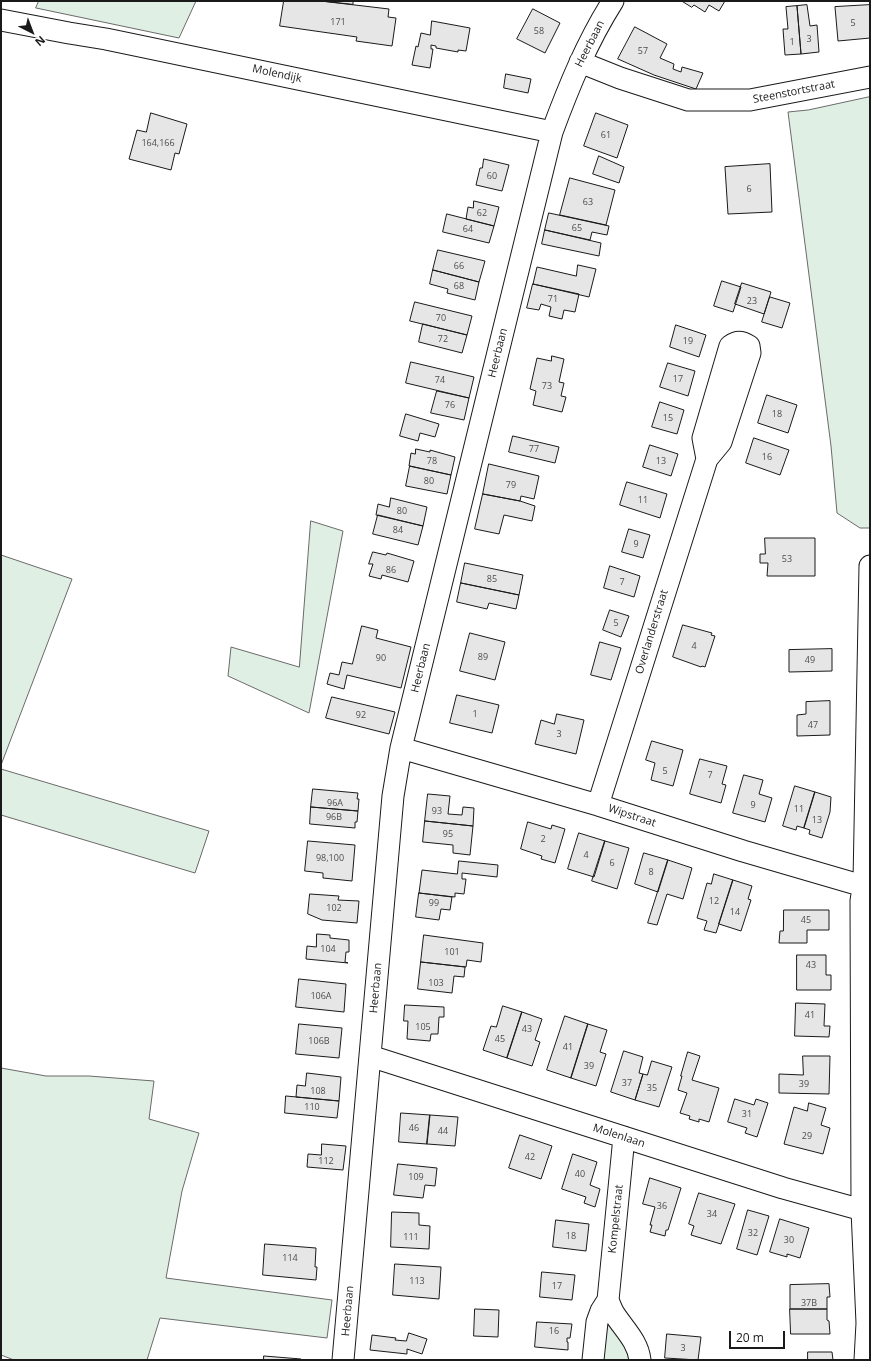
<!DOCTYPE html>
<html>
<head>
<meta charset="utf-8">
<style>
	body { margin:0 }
	#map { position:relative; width:871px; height:1361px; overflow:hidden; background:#fff; font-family:"Open Sans",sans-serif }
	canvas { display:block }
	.frame { position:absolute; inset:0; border:2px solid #1a1a1a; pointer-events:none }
	.north { position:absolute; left:12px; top:12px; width:40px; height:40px; -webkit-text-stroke:3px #fff; paint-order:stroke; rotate:138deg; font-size:11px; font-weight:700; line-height:16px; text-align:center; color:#1a1a1a }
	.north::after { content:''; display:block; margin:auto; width:14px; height:18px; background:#1a1a1a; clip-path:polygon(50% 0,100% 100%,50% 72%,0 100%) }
	.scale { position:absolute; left:729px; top:1331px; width:56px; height:18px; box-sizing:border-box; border:2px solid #1a1a1a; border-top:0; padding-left:5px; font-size:12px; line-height:14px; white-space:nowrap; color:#1a1a1a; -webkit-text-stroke:3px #fff; paint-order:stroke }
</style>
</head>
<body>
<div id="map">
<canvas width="871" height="1361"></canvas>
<div class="frame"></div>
<div class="north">N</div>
<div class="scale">20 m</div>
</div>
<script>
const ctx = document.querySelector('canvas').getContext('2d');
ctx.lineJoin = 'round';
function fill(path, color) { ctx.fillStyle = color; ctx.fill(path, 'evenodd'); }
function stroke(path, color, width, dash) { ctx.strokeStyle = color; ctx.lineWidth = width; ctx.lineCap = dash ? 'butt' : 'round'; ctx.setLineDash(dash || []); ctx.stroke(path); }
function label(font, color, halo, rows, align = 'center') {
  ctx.font = font + ' "Open Sans",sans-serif'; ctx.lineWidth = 3; ctx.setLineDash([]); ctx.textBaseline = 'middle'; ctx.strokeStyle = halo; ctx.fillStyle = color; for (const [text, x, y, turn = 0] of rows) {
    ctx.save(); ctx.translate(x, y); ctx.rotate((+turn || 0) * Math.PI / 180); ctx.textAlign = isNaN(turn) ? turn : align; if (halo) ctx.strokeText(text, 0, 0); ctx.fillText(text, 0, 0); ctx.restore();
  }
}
const green = new Path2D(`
	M39 1H196L179 38 36 8Z
	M870 97V528H860L837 513 831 446 788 112 808 110Z
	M311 521 343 531 309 713 228 676 231 647 299 667Z
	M1 555 72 579 1 765Z
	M1 769 209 831 195 873 1 815Z
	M1 1068 46 1076H89L154 1081 149 1119 199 1133 182 1191 166 1278 332 1300 327 1338 160 1318 147 1360H14L1 1355Z
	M605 1317 634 1360H599Z`);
const building = new Path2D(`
	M284 1H321L389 9 388 17 396 18 392 46 356 41 357 37 280 26Z
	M321 1H353V4Z
	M682 1H725L719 11 709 5 705 12 694 5 692 7Z
	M807 5 810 26 817 25 819 52 801 54 797 6Z
	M870 5V38L838 41 835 7Z
	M797 6 801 54 785 55 783 29H788L786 7Z
	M533 9 560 23 545 53 517 39Z
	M432 21 470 28 466 51 458 50V52L436 48V46L431 45V49H433L430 68 412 65 416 46 418 47 421 33 430 35Z
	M635 27 667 44 660 58 674 64 673 69 681 72 682 67 703 73 696 89 654 75 618 59Z
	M506 74 531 79 528 93 504 88Z
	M151 113 187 124 179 154 175 153 171 170 129 159 137 130 146 132Z
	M596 113 628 125 617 158 584 146Z
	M599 156 624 167 619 183 593 174Z
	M484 159 509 165 502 191 476 185 480 168H482Z
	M770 164 772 212 728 214 725 167Z
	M570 178 615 190 606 225 560 215Z
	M474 201 499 207 494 226 466 219 468 207 473 208Z
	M549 213 609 226 607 235 592 232 590 240 545 230Z
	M447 214 494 226 489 243 443 232Z
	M545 230 601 243 599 256 542 244Z
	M438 250 485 261 479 282 433 270Z
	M578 265 596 269 589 297 533 284 537 267 576 276Z
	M433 270 479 282 475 300 447 293 448 289 430 284Z
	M722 281 741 287 733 312 714 306Z
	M742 283 771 292 764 314 735 304Z
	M533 284 579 294 575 312 564 310 562 319 549 316 551 307 541 304 539 310 527 308Z
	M770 297 790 303 782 328 762 322Z
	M415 302 472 316 467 335 410 321Z
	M423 324 467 335 462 353 419 342Z
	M676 325 706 335 699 357 670 347Z
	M552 356 564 359 559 382 564 383 561 396 566 397 562 412 533 405 536 391 530 389 537 358 551 361Z
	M411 362 474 377 469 398 406 383Z
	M668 363 695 371 688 396 660 387Z
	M437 391 469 398 464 420 431 413Z
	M767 395 797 405 788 433 758 423Z
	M660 402 684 410 677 434 652 427Z
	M406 414 439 424 435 437 420 433 418 441 400 436Z
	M513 436 559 447 555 463 509 452Z
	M754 438 789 450 780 475 746 463Z
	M650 445 678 454 671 476 643 467Z
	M416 449 430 452V450L455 457 451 475 409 466 411 453 415 454Z
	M489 464 539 476 534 499 521 496 520 501 483 494Z
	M410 466 451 475 447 494 406 486Z
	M627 482 667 494 660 518 620 505Z
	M483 494 520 501 535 506 532 521 504 515 499 534 475 529Z
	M391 498 427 507 423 526 376 515 378 504 389 507Z
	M378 515 423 526 418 545 373 534Z
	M629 529 650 535 643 558 622 552Z
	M765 538H815V576H767L768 563H760V554H765Z
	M373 552 386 555 387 553 414 561 408 582 382 575 381 579 369 576 373 564H369Z
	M465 563 523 575 519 595 461 583Z
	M610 566 640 576 634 597 604 588Z
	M461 583 519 595 516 609 489 603 487 609 457 602Z
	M610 610 629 616 621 637 603 630Z
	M683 625 712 633 711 635 715 636 705 667 702 666 701 667 673 657Z
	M362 626 378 630 376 638 411 647 401 688 347 675 344 689 327 684 330 673 339 675 342 662 352 664Z
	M470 633 505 642 495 680 460 671Z
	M600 642 621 648 611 680 591 675Z
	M832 649V671L789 672V650Z
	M457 695 499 705 492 733 450 723Z
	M332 697 395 712 389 734 326 718Z
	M830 701V735L797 736V715L806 714V702Z
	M557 714 584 720 576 754 535 744 541 720 554 724Z
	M652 741 683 750 673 786 651 780 655 763 646 760Z
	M700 759 727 766 722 784 726 785 721 803 690 794Z
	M744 775 763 780 759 794 772 798 765 822 733 813Z
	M795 786 815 792 804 828 797 826 796 830 783 826Z
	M313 789 358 793 357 799H359L358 811 311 807Z
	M815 792 831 797 830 812 822 838 809 834 810 830 804 828Z
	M428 794 450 796 448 814 462 815 463 807 474 808 473 826 425 821Z
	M311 807 358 811 357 822H355V828L310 824Z
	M425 821 473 826 470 855 453 853V845L423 842Z
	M528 822 551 829 552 825 565 829 555 863 541 859 542 856 521 849Z
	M579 833 605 841 594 877 568 869Z
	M308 841 355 845 352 881 323 878V873L305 871Z
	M605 841 629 848 617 889 592 881Z
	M644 853 668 860 658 892 635 884Z
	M668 860 692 868 683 899 667 894 657 925 648 923Z
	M459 861 498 865 497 877 462 873V879H466L464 894 455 893V897L419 893 422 870 457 874Z
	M714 874 733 880 716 933 704 930 707 921 697 918 707 883 711 884Z
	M733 880 752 886 748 899 751 900 741 931 719 924Z
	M419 893 452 897 450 910 441 909 439 920 416 917Z
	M310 894 339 896 338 900 359 901 357 923 322 920 308 914Z
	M784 910H829V930H807V943H779L780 931H783Z
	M317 934 330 935V938L349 940V952H346L345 962 348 963 306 959 307 946 316 947Z
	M424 935 483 943 481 962 467 960 466 967 421 962Z
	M797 955H826V975H831V990H797Z
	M421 962 465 967 464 977 454 976 452 993 418 989Z
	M299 979 346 984 344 1012 296 1007Z
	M796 1003 825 1004 824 1026H830L829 1037 795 1036Z
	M405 1005 444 1007V1017H439L438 1034H431L430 1041 407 1039 408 1021H404Z
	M503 1006 522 1012 507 1058 483 1050 491 1026 496 1027Z
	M522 1012 542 1019 535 1040 540 1042 532 1066 507 1058Z
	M565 1016 588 1024 571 1078 547 1070Z
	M299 1024 342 1028 339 1058 296 1054Z
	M588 1024 607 1030 600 1052 606 1054 596 1086 571 1078Z
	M624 1051 643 1057 639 1073 643 1074 635 1100 611 1092Z
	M688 1052 700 1056 692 1080 719 1088 709 1122 699 1119V1122L689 1119 690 1116 680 1113 687 1093 678 1090 682 1076H681Z
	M803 1056H830L829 1094 779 1093V1074L803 1075Z
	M652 1061 672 1067 659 1107 635 1100 643 1074 647 1075Z
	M307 1073 341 1077 339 1101 296 1097 297 1085 305 1086Z
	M286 1096 339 1101 337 1118 285 1113Z
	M735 1099 754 1105 756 1099 768 1103 757 1137 745 1133 747 1128 728 1122Z
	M809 1103 826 1108 821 1125 830 1128 823 1154 784 1144 794 1107 807 1111Z
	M401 1113 430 1115 427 1144 399 1142Z
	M430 1115 458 1117 455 1146 427 1144Z
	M520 1135 552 1146 541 1179 509 1168Z
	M322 1144 346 1146 343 1170 307 1167 308 1154 321 1155Z
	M573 1154 597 1162 590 1185 600 1189 595 1207 584 1203 586 1197 562 1189Z
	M398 1164 437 1168 435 1186 425 1185 423 1198 394 1195Z
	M650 1178 681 1188 668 1230H666L665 1236 650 1232 652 1225H650L655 1207 643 1204Z
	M699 1193 735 1204 721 1244 691 1235 694 1226 689 1224Z
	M748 1210 769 1216 757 1255 737 1249Z
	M392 1212 419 1213V1225L430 1226 429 1249 391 1247Z
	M780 1219 809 1228 800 1258 787 1254V1257L770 1252Z
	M556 1220 589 1224 586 1251 553 1247Z
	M265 1244 316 1248 315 1267H317L316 1280 263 1275Z
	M395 1264 441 1267 439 1299 393 1295Z
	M542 1272 575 1275 572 1300 540 1297Z
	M829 1284 830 1297H827V1309H790V1285Z
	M475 1309 499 1310 498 1337 474 1336Z
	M790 1309H827V1320L829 1321 830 1334H791Z
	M537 1322 572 1324 570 1338H567V1342H568V1350L535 1347Z
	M409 1333 427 1339 422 1354 407 1349V1354L370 1350 372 1335 396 1338 395 1340 406 1341Z
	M667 1334 701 1337 698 1360 665 1358Z
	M808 1352H832L833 1360H808Z
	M264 1356 301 1359V1360H264Z`);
const minor = new Path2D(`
	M1 20 69 33 106 39 552 132
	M580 62 620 78 688 100H750L870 77
	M401 748 598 805 743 851 863 886
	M598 805 707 459 721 442 750 353 749 346C741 341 737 341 730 346L703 438 707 459
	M370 1056 783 1188 862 1210H870
	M608 1300C610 1305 612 1311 615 1315 625 1330 638 1342 640 1360
	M343 1360 393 796 401 748 552 132C569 86 587 42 613 1
	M593 1360 597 1322 601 1311 608 1300 624 1137
	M865 1360 867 1323 862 1210 861 901 864 881 870 566`);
const numberNames = [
	["171",338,22],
	["5",853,23],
	["58",539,31],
	["3",809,39],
	["1",792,42],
	["57",643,51],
	["61",606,135],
	["164,166",158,143],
	["60",492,176],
	["6",749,189],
	["63",588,202],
	["62",482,213],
	["65",577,228],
	["64",468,229],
	["66",459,266],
	["68",459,286],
	["71",553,299],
	["23",752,301],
	["70",441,318],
	["72",443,339],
	["19",688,341],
	["17",678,379],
	["74",440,380],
	["73",547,386],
	["76",450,405],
	["18",777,414],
	["15",668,418],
	["77",534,449],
	["16",767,457],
	["78",432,461],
	["13",661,461],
	["80",429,481],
	["79",511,485],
	["11",643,500],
	["80",402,511],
	["84",398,530],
	["9",636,544],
	["53",787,559],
	["86",391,570],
	["85",492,579],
	["7",622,582],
	["5",616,623],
	["4",694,646],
	["89",483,657],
	["90",381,658],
	["49",810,660],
	["1",475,714],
	["92",361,715],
	["47",813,725],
	["3",559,734],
	["5",665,771],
	["7",710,775],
	["96A",335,803],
	["9",753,805],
	["11",799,809],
	["93",437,811],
	["96B",334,817],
	["13",817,820],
	["95",448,834],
	["2",543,839],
	["4",586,855],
	["98,100",330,858],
	["6",612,863],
	["8",651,872],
	["12",714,901],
	["99",434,903],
	["102",334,908],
	["14",735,912],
	["45",806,920],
	["104",328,949],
	["101",452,952],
	["43",811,965],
	["103",436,983],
	["106A",321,996],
	["41",810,1015],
	["105",423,1027],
	["43",527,1029],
	["45",500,1039],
	["106B",319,1041],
	["41",568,1047],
	["39",589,1066],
	["37",627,1083],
	["39",804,1084],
	["35",652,1088],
	["108",318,1091],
	["110",312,1107],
	["31",747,1114],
	["46",414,1128],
	["44",443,1131],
	["29",807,1136],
	["42",530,1157],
	["112",326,1161],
	["40",580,1174],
	["109",416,1177],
	["36",662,1206],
	["34",712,1214],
	["32",753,1233],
	["18",571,1236],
	["111",411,1237],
	["30",789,1240],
	["114",290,1258],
	["113",417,1281],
	["17",557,1286],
	["37B",809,1303],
	["16",554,1331],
	["3",683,1348]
];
const streetNames = [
	["Heerbaan",590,44,-63],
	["Molendijk",277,74,12],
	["Steenstortstraat",794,92,-11],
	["Heerbaan",498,353,-76],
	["Overlanderstraat",652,632,-73],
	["Heerbaan",421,668,-76],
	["Wipstraat",632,816,18],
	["Heerbaan",376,988,-85],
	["Molenlaan",619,1136,18],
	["Kompelstraat",616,1219,-84],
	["Heerbaan",348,1311,-85]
];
fill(green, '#e0efe3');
stroke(green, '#6a6a6a', 1);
fill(building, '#e6e6e6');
stroke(building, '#1a1a1a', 1);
stroke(minor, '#1a1a1a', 23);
stroke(minor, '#fff', 21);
label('9px', '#4d4d4d', null, numberNames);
label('11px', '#1a1a1a', '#fff', streetNames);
</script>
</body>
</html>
